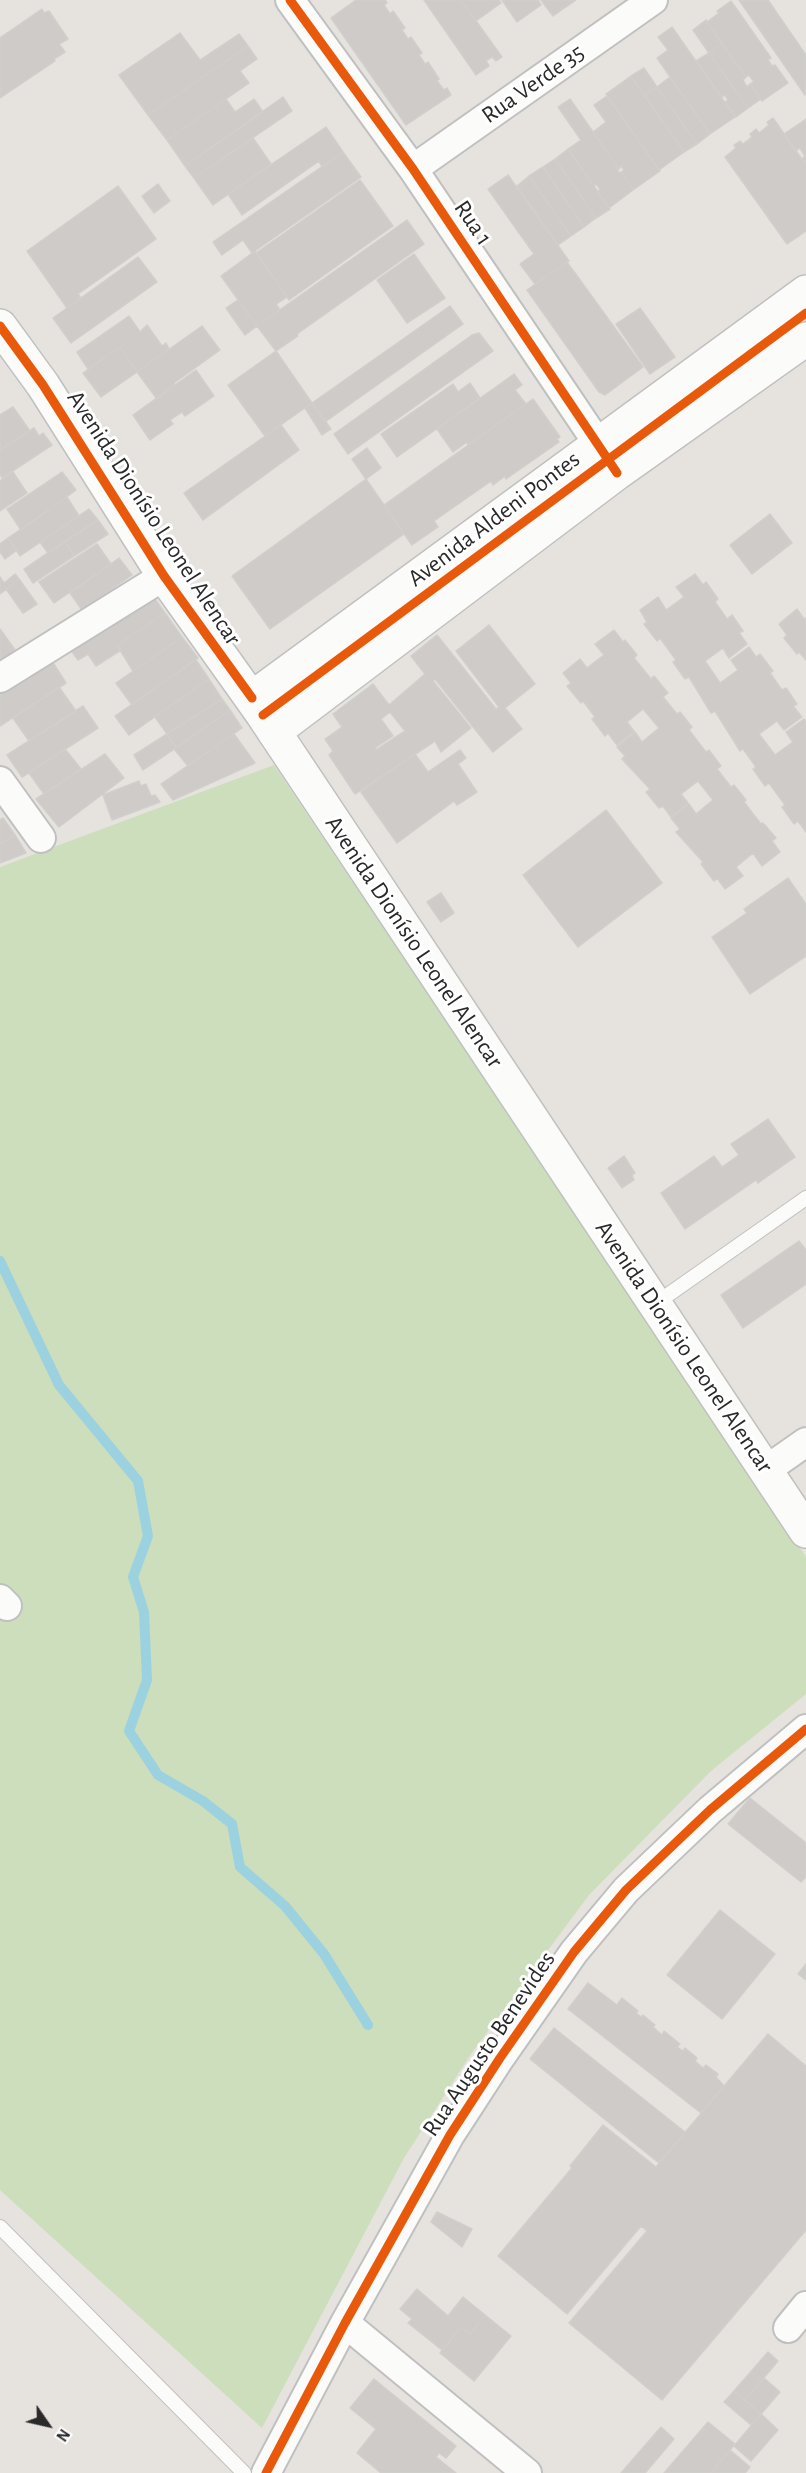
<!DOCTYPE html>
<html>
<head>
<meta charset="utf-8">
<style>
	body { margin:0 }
	#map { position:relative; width:806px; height:2473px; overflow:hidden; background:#e6e3df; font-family:"Alegreya Sans",sans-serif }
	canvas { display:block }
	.north { position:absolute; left:18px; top:2395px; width:60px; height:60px; -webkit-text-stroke:4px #fff; paint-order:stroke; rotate:124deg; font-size:16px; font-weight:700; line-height:24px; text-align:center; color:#292929 }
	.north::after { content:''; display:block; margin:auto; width:21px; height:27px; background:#292929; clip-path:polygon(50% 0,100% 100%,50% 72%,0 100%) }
</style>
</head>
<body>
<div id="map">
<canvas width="806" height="2473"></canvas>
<div class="north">N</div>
</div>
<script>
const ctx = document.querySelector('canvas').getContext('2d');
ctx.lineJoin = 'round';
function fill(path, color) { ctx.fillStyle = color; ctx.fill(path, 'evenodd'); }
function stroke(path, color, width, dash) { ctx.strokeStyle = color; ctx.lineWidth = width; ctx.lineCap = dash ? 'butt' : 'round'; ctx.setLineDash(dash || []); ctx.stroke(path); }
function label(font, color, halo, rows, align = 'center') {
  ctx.font = font + ' "Alegreya Sans",sans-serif'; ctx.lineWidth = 6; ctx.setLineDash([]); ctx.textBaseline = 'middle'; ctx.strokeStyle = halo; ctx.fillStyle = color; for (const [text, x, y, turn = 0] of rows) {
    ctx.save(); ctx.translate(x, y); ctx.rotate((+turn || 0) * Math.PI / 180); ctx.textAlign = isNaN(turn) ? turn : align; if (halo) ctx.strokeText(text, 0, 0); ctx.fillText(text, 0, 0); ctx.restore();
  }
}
const green = new Path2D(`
	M274 765 806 1557V1694L711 1771 589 1895 471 2054 404 2158 262 2428 0 2190V867Z`);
const stream = new Path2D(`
	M0 1261 59 1385 138 1481 148 1536 133 1577 144 1612 147 1680 129 1731 158 1775 203 1801 232 1824 240 1867 285 1906 324 1954 368 2025`);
const building = new Path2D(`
	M356 0H385L387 3 384 5 390 14 393 11 405 28 402 30 408 39 411 37 422 53 419 55 425 64 428 62 439 79 437 81 444 90 447 88 451 95 406 125 331 18Z
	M424 0H461L502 57 496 61 492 57 486 61 489 66 476 75Z
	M461 0H499L501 3 476 21Z
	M502 0H538L541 5 517 22Z
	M541 0H576L553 16Z
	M739 0H768L806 55 805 95Z
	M731 1 771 58 768 60 772 66 775 65 788 83 762 101 750 84 754 82 749 75 746 77 707 22 719 13 717 11Z
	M42 9 44 13 49 11 68 39 59 44 65 52 54 59 55 61 0 98V38Z
	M706 20 722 44 709 53 693 30Z
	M672 27 735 117 710 134 657 58 668 50 658 37Z
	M180 33 200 60 239 34 248 46 148 115 119 75Z
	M722 44 746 77 743 80 747 87 750 84 761 99 748 108 709 53Z
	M248 46 257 59 240 71 249 83 167 140 148 115Z
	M709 53 748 108 736 117 725 102 728 100 725 95 722 97 696 61Z
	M644 68 657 87 644 95 631 76Z
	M631 76 684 152 659 170 606 94Z
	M670 77 710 134 697 144 657 87Z
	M657 87 697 144 684 152 644 95Z
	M607 96 660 171 633 190 621 172 624 170 621 166 619 169 593 132 606 122 594 105Z
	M283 97 292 111 194 178 185 166Z
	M226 99 235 112 254 99 263 112 185 166 167 140Z
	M570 99 619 169H617L619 173 621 172 633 190 609 208 598 192 600 189 596 184 594 186 568 149 581 140 558 107Z
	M773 118 806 165V231L787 244 725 157 736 148 734 145 740 141 743 144 752 137 750 134 756 129 759 133 769 125 767 122Z
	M806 119V165L802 159 805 156 800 148 795 151 784 134Z
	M326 127 343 152 322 167 319 161 242 215 228 194Z
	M253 138 271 164 213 205 194 178Z
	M568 149 610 209 596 218 555 159Z
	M343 152 361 177 252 253 243 240 222 255 213 242Z
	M555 159 596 218 584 227 543 167Z
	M543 167 584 227 571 236 529 176Z
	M508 175 569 261 535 284 520 264 534 254 488 189Z
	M529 176 571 236 558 245 517 186Z
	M360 180 393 226 289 300 256 253Z
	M158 184 170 201 154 213 142 196Z
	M118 186 156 239 78 294 81 298 67 308 27 251Z
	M407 220 424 244 297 334 298 336 276 351 257 326Z
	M255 251 287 297 276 304 280 310 257 326 221 276Z
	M414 254 445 298 407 323 377 280Z
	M138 257 157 282 71 343 53 318Z
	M567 262 643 367 605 395 599 392 527 290Z
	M238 300 257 326 245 335 226 308Z
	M450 306 463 324 325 422 312 403Z
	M640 308 675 357 650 374 616 324Z
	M129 316 140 332 147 325 162 346 166 343 169 349 137 372 120 347 88 369 77 352Z
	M202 326 220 350 174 383 175 385 157 399 137 372Z
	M479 333 493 351 348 454 334 434 472 335Z
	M120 347 137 372 101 397 83 373Z
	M276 351 312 403 265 436 228 385Z
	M196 370 214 396 185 416 182 412 170 420 173 424 150 440 133 415Z
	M514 374 522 385 515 390 526 404 468 445 467 442 453 452 437 429Z
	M470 383 480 398 397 457 381 434 453 384 458 392Z
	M533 399 560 437 557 439 559 442 506 479 505 476 493 485 491 481 434 521 438 527 412 545 384 505Z
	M312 403 331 429 322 435 305 408Z
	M13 407 30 431 0 450V415Z
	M281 425 299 450 203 520 184 493Z
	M34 428 39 436 43 433 52 445 2 478 0 474V450Z
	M367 448 381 468 366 479 352 459Z
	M13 472 27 493 0 511V481Z
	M62 472 76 490 21 530 7 509Z
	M366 479 404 534 270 629 232 576Z
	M67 497 79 516 20 556 8 538Z
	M89 509 98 520 48 553 40 542Z
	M770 514 792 543 752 574 730 545Z
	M98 520 108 534 74 556 65 541Z
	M8 538 17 550 5 559 0 552V544Z
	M65 541 74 556 33 583 24 569Z
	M97 544 111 564 54 603 39 582Z
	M119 558 132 575 82 610 70 593Z
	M15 574 19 579 0 594V577L4 583Z
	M695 574 703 585 706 582 718 599 715 602 727 619 732 615 743 631 739 633 747 644 729 658 723 648 705 661 720 683 738 670 731 660 749 647 756 657 760 654 773 671 770 673 782 690 786 688 797 704 793 706 802 717 784 730 777 721 759 734 775 755 793 742 786 732 804 719 806 722V832L798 821 794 824 782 807 785 805 769 783 765 786 753 769 756 767 743 749 740 751 715 711 711 713 689 677 685 679 673 662 676 660 660 638 657 641 644 624 647 622 640 610 658 597 666 610 684 597 676 587Z
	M19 579 37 604 23 613 6 589Z
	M152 595 165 613 117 645 121 650 96 666 88 654 78 660 70 649Z
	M797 609 804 619 806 618V660L799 652 797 654 784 638 787 635 779 624Z
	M165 613 182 637 133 671 117 645Z
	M489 625 535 684 505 708 522 729 493 752 435 679 433 681 471 728 441 752 435 741 355 794 329 755 333 751 325 739 342 727 333 714 373 684 389 705 425 674 411 656 437 635 496 709 499 707 456 651ZM390 712 405 731 376 750 375 748 393 736 381 719Z
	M0 629 18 654 0 665Z
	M614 630 623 642 625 640 637 655 634 658 651 679 654 676 668 693 663 697 677 714 680 712 692 727 689 730 706 752 709 750 721 766 717 769 731 787 734 785 746 800 744 802 761 824 763 823 776 838 772 841 780 852 762 866 753 853 736 867 743 876 725 889 717 878 714 881 701 864 703 862 676 832 680 829 671 818 689 804 696 814 713 800 698 781 681 794 688 803 671 817 663 806 659 808 646 792 650 789 622 759 625 756 617 747 635 732 642 742 659 728 643 709 627 722 634 731 617 745 608 733 605 736 592 719 595 717 583 701 581 703 567 686 571 683 563 673 580 659 587 668 604 655 595 644Z
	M182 637 198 658 132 705 116 683Z
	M196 660 209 679 129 735 115 716Z
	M52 661 66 683 0 726V693Z
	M209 679 222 699 167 734 155 717Z
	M59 687 76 711 29 741 13 718Z
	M222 699 230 710 176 748 167 734Z
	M83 706 98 728 22 777 7 755Z
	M230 710 242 728 188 766 174 749Z
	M167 734 176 748 143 770 134 755Z
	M234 734 255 763 173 800 161 784Z
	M65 749 81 769 44 794 29 773Z
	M460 750 466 758 458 764 477 792 457 805 454 801 397 843 361 792 415 754 428 772Z
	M105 754 124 778 59 827 36 799Z
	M139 781 141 786 146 784 151 796 155 795 160 802 112 820 103 795Z
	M606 810 662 883 578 947 523 875Z
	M3 818 15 835 0 844V820Z
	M15 835 26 853 0 863V844Z
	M788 878 806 904V956L750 994 712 937 747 913 744 909Z
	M441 893 454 913 441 922 427 902Z
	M768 1119 795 1157 758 1183 756 1180 685 1229 661 1193 714 1156 722 1167 739 1155 731 1144Z
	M624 1156 635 1173 632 1175 634 1180 622 1188 608 1168Z
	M799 1241 806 1250V1284L743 1328 721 1295Z
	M750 1798 806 1843V1877L801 1882 728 1824Z
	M720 1910 775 1954 722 2019 667 1975Z
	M806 1964V1980L798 1974Z
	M588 1983 617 2005 622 1998 638 2011 636 2013 641 2017 643 2015 655 2025 653 2027 662 2035 664 2031 680 2044 677 2047 683 2051 685 2048 697 2058 695 2061 703 2068 706 2065 718 2074 716 2077 724 2086 701 2113 568 2009Z
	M554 2028 685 2132 659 2163 530 2059Z
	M768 2034 806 2066V2230L662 2400 569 2323 647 2231 641 2226 567 2314 498 2256 572 2168 570 2166 603 2125 656 2167Z
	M437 2212 472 2229 462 2247 431 2222Z
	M417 2289 448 2316 463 2297 485 2315 470 2334 461 2327 442 2350 408 2323 412 2319 400 2309Z
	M485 2315 511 2336 474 2381 440 2353 461 2327 470 2334Z
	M768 2352 778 2361 745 2400 734 2391Z
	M764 2378 780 2392 761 2414 745 2400Z
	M374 2379 456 2446 446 2458 439 2453 436 2457 456 2473H381L357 2453 376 2429 350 2408Z
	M734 2391 761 2414 751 2425 724 2402Z
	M761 2414 778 2430 751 2461 734 2446Z
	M708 2422 735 2444 730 2450 711 2473H664Z
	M661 2427 674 2439 645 2473H621Z
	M730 2450 750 2467 745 2473H711Z`);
const lane = new Path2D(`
	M655 1304 806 1198
	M0 2227 244 2473`);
const street = new Path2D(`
	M290 0 413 169 611 463
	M413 169 653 0
	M0 678 164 576
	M0 781 41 838
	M766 1470 806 1442
	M0 1599 7 1606
	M345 2323 527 2473
	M788 2328 806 2306
	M266 2473 345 2323 450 2135 500 2058 574 1952 626 1890 710 1810 806 1729`);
const secondary = new Path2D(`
	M0 326 43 385 164 576 263 715 806 1531
	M252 698 806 292
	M274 732 617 473 806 339`);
const cycleway = new Path2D(`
	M290 0 413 169 617 473
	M0 326 43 385 164 576 252 698
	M263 715 806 313
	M266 2473 345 2323 450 2135 500 2058 574 1952 626 1890 710 1810 806 1729`);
const streetNames = [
	["Rua Verde 35",533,84,-35],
	["Rua 1",473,223,56],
	["Avenida Dionísio Leonel Alencar",154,518,57],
	["Avenida Aldeni Pontes",494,519,-37],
	["Avenida Dionísio Leonel Alencar",414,942,56],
	["Avenida Dionísio Leonel Alencar",684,1347,56],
	["Rua Augusto Benevides",489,2044,-56]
];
fill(green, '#ccdebc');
stroke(stream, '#9cd2df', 10);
fill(building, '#cecbc8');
stroke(building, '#d1cfcb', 1.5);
stroke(lane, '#c1c0c0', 16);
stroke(street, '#c1c0c0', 32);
stroke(secondary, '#c1c0c0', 36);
stroke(lane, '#fbfbfa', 14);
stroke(street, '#fbfbfa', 28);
stroke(secondary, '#fbfbfa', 33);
stroke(cycleway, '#e8590c', 9);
label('24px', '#292929', '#fff', streetNames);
</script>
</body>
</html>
